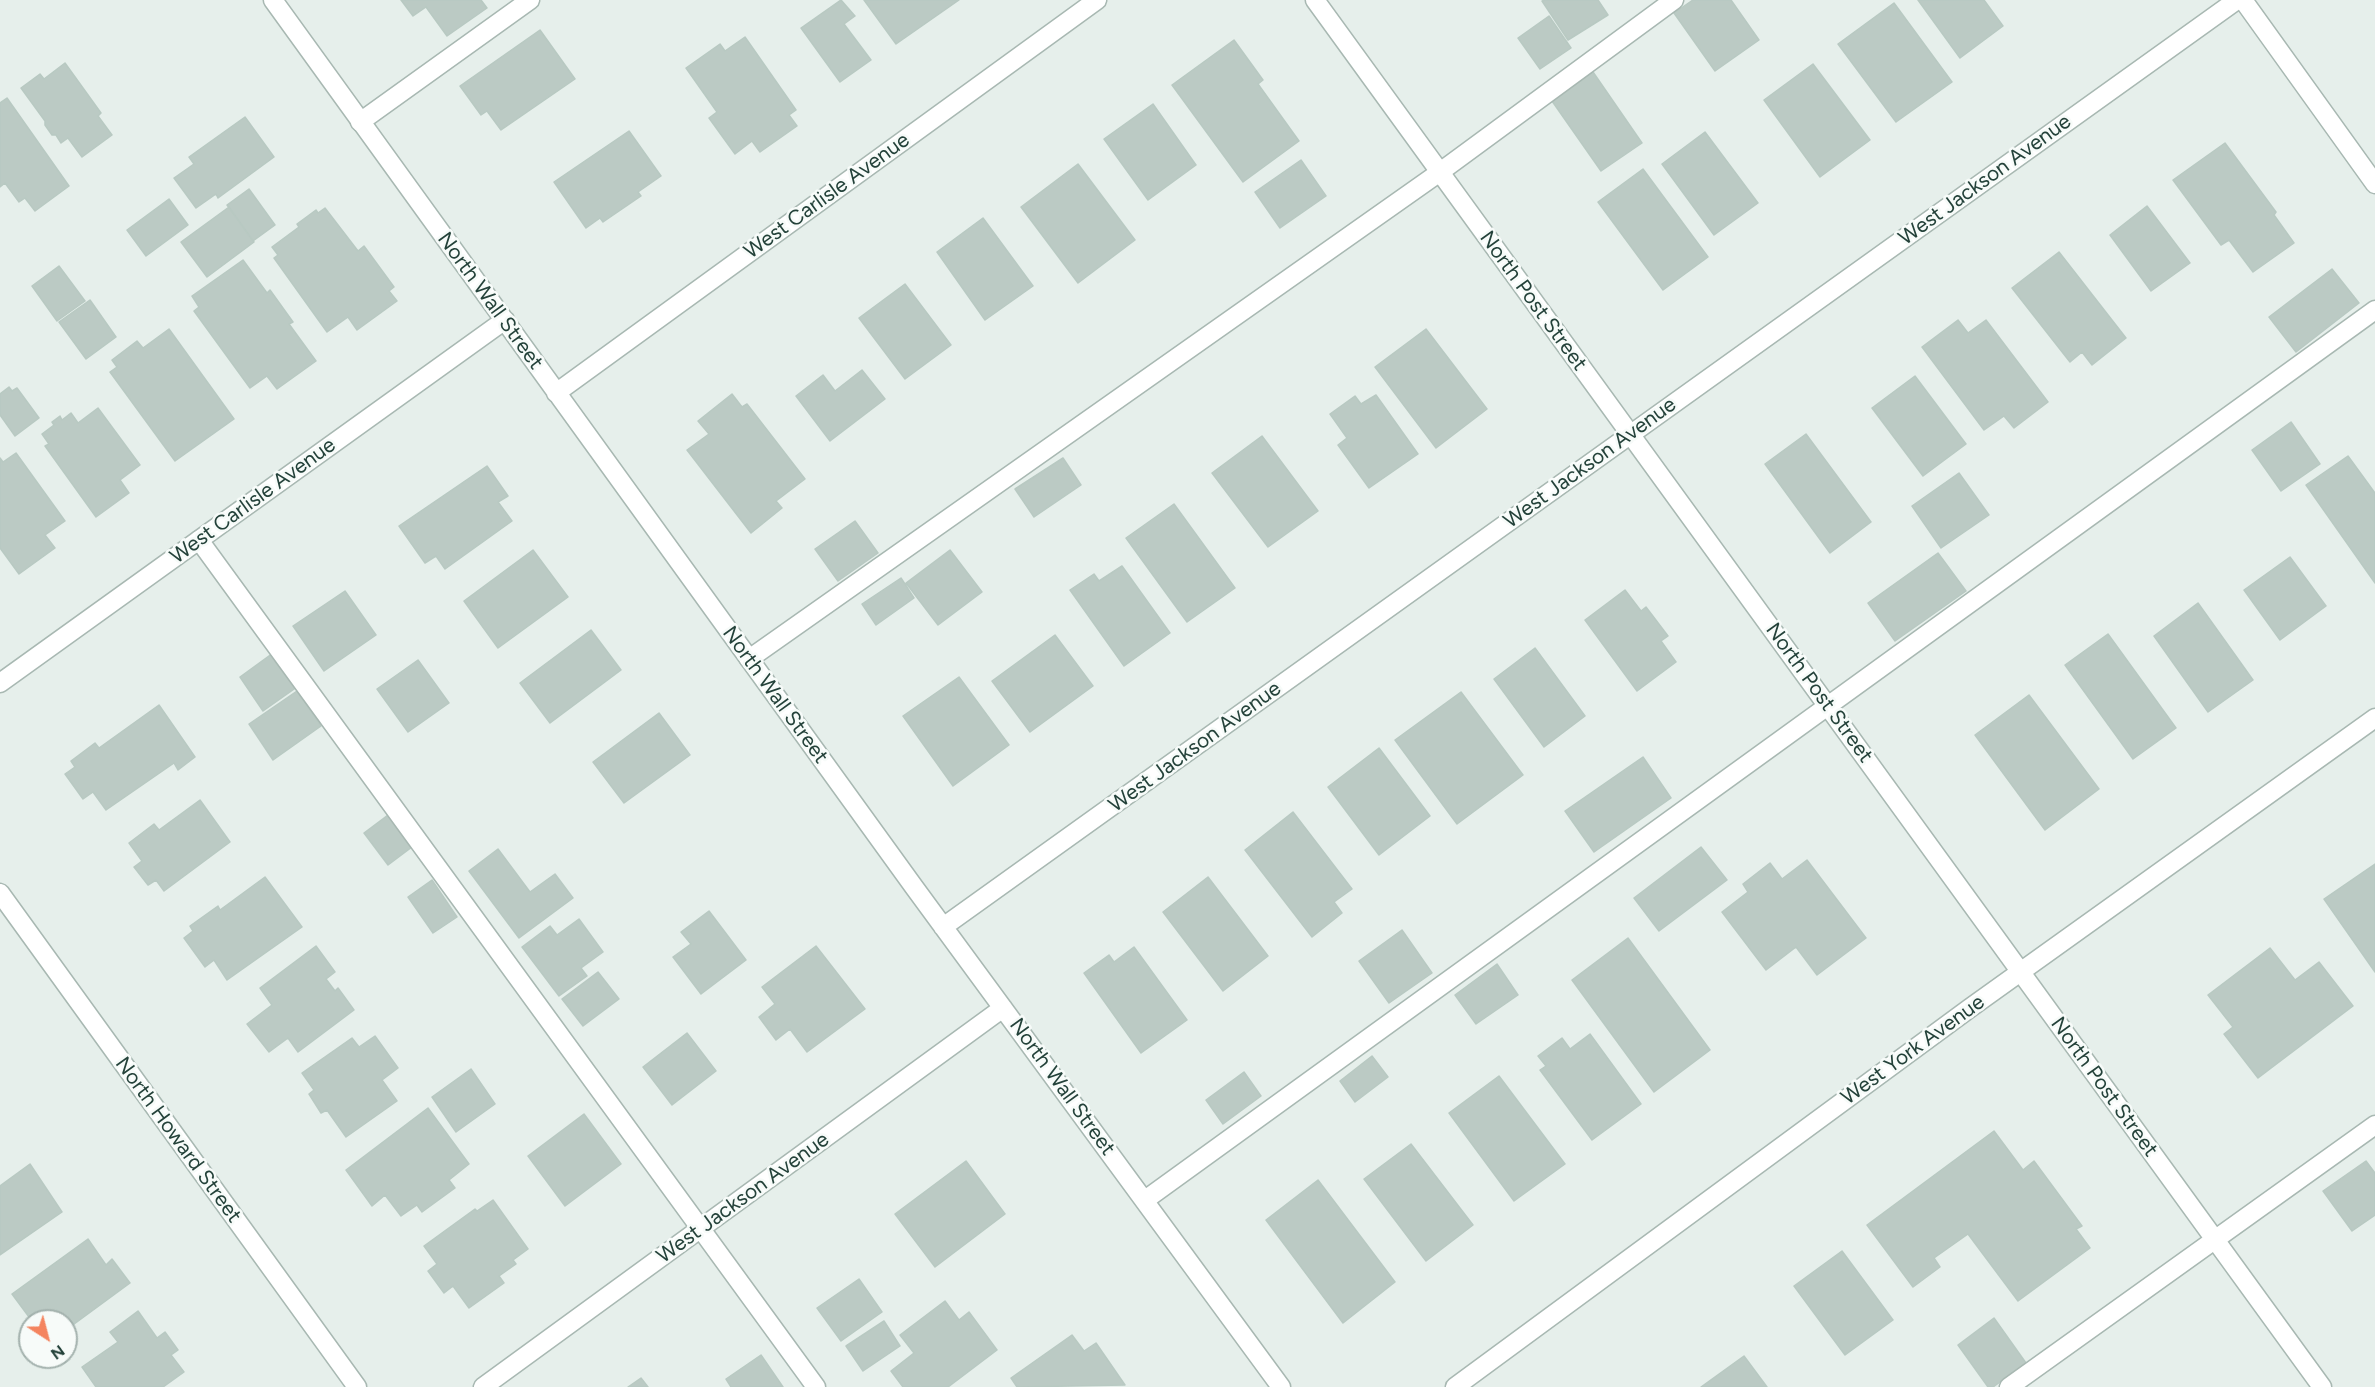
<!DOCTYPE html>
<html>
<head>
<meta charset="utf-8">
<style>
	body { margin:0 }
	#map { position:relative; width:2375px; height:1387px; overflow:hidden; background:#e6efeb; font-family:Figtree,sans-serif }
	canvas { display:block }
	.north { position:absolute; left:18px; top:1309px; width:60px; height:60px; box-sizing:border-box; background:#f7fbf9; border:2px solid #a3b1ad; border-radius:50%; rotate:144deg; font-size:16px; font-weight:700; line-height:24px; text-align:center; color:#24423a }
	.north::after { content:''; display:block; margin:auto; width:21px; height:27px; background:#f4845f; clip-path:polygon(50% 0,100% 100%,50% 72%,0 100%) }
</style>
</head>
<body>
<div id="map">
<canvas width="2375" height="1387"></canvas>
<div class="north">N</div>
</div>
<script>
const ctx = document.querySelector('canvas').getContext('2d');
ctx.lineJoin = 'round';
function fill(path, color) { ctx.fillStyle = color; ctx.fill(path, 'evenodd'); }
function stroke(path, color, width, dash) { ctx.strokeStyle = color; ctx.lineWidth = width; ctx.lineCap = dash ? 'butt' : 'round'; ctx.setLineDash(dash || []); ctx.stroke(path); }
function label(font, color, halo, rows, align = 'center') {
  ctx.font = font + ' Figtree,sans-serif'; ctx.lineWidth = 5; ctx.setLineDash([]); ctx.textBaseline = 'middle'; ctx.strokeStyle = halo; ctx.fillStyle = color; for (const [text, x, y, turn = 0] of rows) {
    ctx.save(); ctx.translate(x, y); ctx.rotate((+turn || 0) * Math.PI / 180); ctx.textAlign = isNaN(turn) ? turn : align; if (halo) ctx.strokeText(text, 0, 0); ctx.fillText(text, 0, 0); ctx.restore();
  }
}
const building = new Path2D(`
	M401 0H481L487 8 447 36 426 7 413 16Z
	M841 0 855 16 844 24 871 60 840 82 801 28Z
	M864 0H959L896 44Z
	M1545 0H1598L1608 15 1568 40 1542 1Z
	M1693 0H1731L1759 40 1715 71 1674 13Z
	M1918 0H1984L2003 26 1960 58Z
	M1894 3 1952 82 1896 122 1838 44Z
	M1549 16 1571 48 1540 69 1518 38Z
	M540 30 575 79 501 130 487 111 481 115 460 86Z
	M745 37 796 110 789 115 797 126 760 152 752 141 735 154 709 118 717 112 686 68 720 44 725 51Z
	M1234 40 1263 80 1258 84 1299 141 1243 182 1172 85Z
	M65 63 101 113 98 116 112 135 82 157 68 138 61 143 56 135H52L45 125V121L21 88 40 74 44 79Z
	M1813 64 1870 140 1820 177 1764 100Z
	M1593 72 1642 143 1601 171 1552 101Z
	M7 98 69 186 35 211 25 198 19 202 5 183 0 187V103Z
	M1153 104 1196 165 1148 200 1104 139Z
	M245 117 274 157 218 198 216 194 196 208 174 178 194 164 189 157Z
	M629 131 661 176 638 192 641 196 603 222 600 218 586 228 554 182Z
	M1705 132 1758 203 1714 235 1662 164Z
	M2225 143 2276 212 2274 215 2294 243 2253 272 2229 240 2221 245 2173 180Z
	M1301 160 1326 196 1280 228 1255 192Z
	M1078 164 1135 240 1078 283 1021 207Z
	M1643 169 1708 257 1663 290 1598 202Z
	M249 189 275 225 253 241 227 205Z
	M169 199 188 225 146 256 127 230Z
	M2147 206 2190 263 2151 291 2110 235Z
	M229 207 254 242 207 277 181 242Z
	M325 208 358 251 364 246 394 287 389 291 397 301 357 330 348 317 327 332 274 258 278 255 272 247 299 227 297 224 316 210 318 213Z
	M983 218 1033 286 985 320 937 252Z
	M2059 252 2126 338 2092 365 2082 352 2070 362 2012 288Z
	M243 260 267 293 270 290 293 322 289 324 316 361 277 389 267 376 250 388 194 311 199 307 192 296Z
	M59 266 85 301 57 321 32 286Z
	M2332 269 2359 303 2296 352 2269 317Z
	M905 284 951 345 905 379 859 318Z
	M90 300 116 337 86 359 59 322Z
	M1958 320 1968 333 1986 320 2048 402 2014 428 2004 416 1984 430 1922 347Z
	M169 329 234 419 175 461 110 372 117 367 112 360 137 341 143 348Z
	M1426 329 1487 409 1436 448 1375 367Z
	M862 370 885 399 830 441 796 396 823 375 835 391Z
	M1915 376 1966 444 1923 476 1872 408Z
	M9 387 12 391 17 388 39 418 15 436 0 415V394Z
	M732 394 742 407 747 404 805 479 776 501 782 508 751 533 687 450 709 434 698 421Z
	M1376 395 1418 454 1369 488 1338 445 1347 438 1330 414 1355 396 1361 404Z
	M98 408 140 465 120 480 129 493 96 517 45 446 49 444 42 434 54 425 52 422 60 416 62 420 71 413 78 423Z
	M2291 422 2320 464 2281 491 2252 450Z
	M1806 434 1871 522 1830 553 1765 464Z
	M1262 436 1318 511 1268 547 1212 473Z
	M16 453 65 521 45 535 55 548 19 574 0 548V458L3 462Z
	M2348 456 2375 493V583L2306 485Z
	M1063 458 1081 485 1034 517 1015 489Z
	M487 466 508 496 498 502 512 521 445 569 436 556 425 563 399 526Z
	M1959 473 1989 515 1941 548 1912 506Z
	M1174 504 1235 588 1187 622 1126 538Z
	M855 521 878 553 838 581 815 549Z
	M533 550 568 597 498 648 464 601Z
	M950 550 982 592 938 625 906 583Z
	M1938 553 1966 591 1895 641 1868 603Z
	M2290 557 2326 606 2280 640 2244 590Z
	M1122 566 1170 633 1124 666 1070 590 1094 574 1099 581Z
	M901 578 914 598 876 625 862 604Z
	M1625 590 1641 611 1646 607 1668 636 1661 641 1676 662 1637 691 1585 620Z
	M345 591 376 635 324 671 293 626Z
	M2198 603 2253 680 2208 712 2154 636Z
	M591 630 621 670 550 723 520 683Z
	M2108 634 2176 728 2133 759 2065 665Z
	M1055 635 1093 686 1030 732 992 681Z
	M1535 648 1585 716 1544 747 1494 679Z
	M273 653 297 687 263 711 240 677Z
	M418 660 449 703 408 732 377 689Z
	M959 677 1009 745 953 786 903 716Z
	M297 691 321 726 273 760 249 724Z
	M1461 692 1523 775 1457 824 1395 740Z
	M2029 695 2099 789 2045 830 1975 735Z
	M159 705 195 757 178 770 174 763 106 810 93 792 83 799 65 774 75 767 71 761 95 743 99 748Z
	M659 713 690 755 624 803 593 762Z
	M1379 748 1430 816 1379 855 1328 787Z
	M1643 757 1671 798 1594 852 1565 811Z
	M200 800 230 842 164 891 156 880 148 885 134 867 142 861 129 843 154 824 159 830Z
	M1293 812 1352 889 1334 902 1342 913 1312 937 1245 850Z
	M388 815 412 847 388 865 364 833Z
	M1701 847 1727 880 1659 931 1634 898Z
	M498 849 530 892 555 874 573 898 519 938 469 871Z
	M1807 860 1866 938 1817 975 1796 947 1766 970 1722 912 1748 892 1743 884 1770 863 1782 879Z
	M2375 864V972L2324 899Z
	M265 877 302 927 227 980 214 960 205 967 184 938 193 931 190 926 218 906 220 910Z
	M1208 877 1268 956 1223 991 1163 912Z
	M432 880 457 917 433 933 408 897Z
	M709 911 746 960 701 994 673 957 691 944 681 932Z
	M579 919 603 952 581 968 587 976 559 996 522 947 550 926 557 935Z
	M1402 930 1432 973 1389 1003 1359 961Z
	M1628 938 1710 1050 1654 1092 1572 980Z
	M316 946 335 972 326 979 335 991 338 988 354 1010 298 1052 288 1038 269 1052 247 1024 272 1005 260 988Z
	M816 946 865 1009 807 1052 790 1029 776 1040 759 1017 775 1004 762 987Z
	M1134 947 1187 1020 1141 1053 1084 973 1109 955 1114 962Z
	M2270 948 2295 980 2319 962 2353 1006 2258 1078 2224 1034 2233 1027 2208 995Z
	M1497 964 1518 995 1476 1024 1455 995Z
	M598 972 619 999 583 1026 562 999Z
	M687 1033 716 1071 672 1105 643 1067Z
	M1590 1034 1641 1104 1592 1140 1540 1070 1546 1066 1538 1056 1562 1038 1570 1049Z
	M375 1036 398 1068 382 1080 397 1101 346 1137 327 1110 321 1113 309 1094 314 1090 302 1073 352 1038 359 1047Z
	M1372 1056 1388 1077 1355 1102 1340 1081Z
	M471 1069 495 1104 456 1132 432 1097Z
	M1244 1072 1261 1096 1223 1124 1206 1100Z
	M1499 1076 1565 1164 1514 1201 1449 1113Z
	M428 1108 469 1164 449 1180 455 1188 422 1212 417 1205 401 1216 385 1195 372 1206 346 1170Z
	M584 1114 621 1164 565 1206 528 1156Z
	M1994 1131 2023 1170 2034 1161 2082 1226 2076 1229 2090 1248 2018 1301 1968 1234 1934 1258 1940 1267 1913 1287 1867 1225Z
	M1411 1144 1473 1225 1426 1261 1364 1179Z
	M966 1161 1005 1214 935 1267 895 1214Z
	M2366 1161 2375 1173V1215L2352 1231 2323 1191Z
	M30 1164 62 1212 0 1255V1186Z
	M1318 1180 1395 1282 1343 1323 1266 1220Z
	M493 1200 528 1249 513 1260 516 1264 499 1276 504 1283 469 1308 453 1286 444 1293 428 1271 437 1264 424 1246 475 1209 477 1211Z
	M88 1239 106 1265 112 1259 130 1283 66 1330V1321H32L12 1294Z
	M1842 1251 1893 1320 1845 1355 1794 1286Z
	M859 1279 882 1312 841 1341 817 1308Z
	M945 1301 959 1320 969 1312 997 1350 948 1387H903L891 1371 914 1353 900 1335Z
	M138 1311 157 1338 165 1332 178 1350 171 1355 184 1372 163 1387H96L82 1367 118 1342 110 1332Z
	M1994 1318 2026 1363 1993 1387H1988L1958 1345Z
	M884 1321 900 1346 863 1371 846 1346Z
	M1072 1335 1084 1351 1096 1343 1125 1385 1017 1387 1011 1378Z
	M761 1355 783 1387H731L726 1379Z
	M1744 1356 1767 1387H1701Z
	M641 1378 648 1387H628Z`);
const service = new Path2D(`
	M360 122 530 0
	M199 540 816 1387
	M749 659 1440 172 1674 0
	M1145 1200 2375 310
	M2009 1387 2375 1125`);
const minor = new Path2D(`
	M273 0 914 887 1281 1387
	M2243 0 2375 184
	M556 393 1097 0
	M0 683 505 320
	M943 927 2237 0
	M483 1387 1003 1008
	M1455 1387 1970 1008 2375 718`);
const tertiary = new Path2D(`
	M1315 0 2322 1387
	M0 893 357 1387`);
const streetNames = [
	["West Jackson Avenue",1985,180,-36],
	["West Carlisle Avenue",827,196,-36],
	["North Wall Street",490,301,54],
	["North Post Street",1533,301,54],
	["West Jackson Avenue",1590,463,-36],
	["West Carlisle Avenue",253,501,-36],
	["North Post Street",1819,693,54],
	["North Wall Street",775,695,54],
	["West Jackson Avenue",1195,747,-36],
	["West York Avenue",1913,1050,-36],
	["North Wall Street",1062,1087,54],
	["North Post Street",2104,1087,54],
	["North Howard Street",178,1140,54],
	["West Jackson Avenue",743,1198,-36]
];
fill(building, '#bbcac4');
stroke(building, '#b8c9c2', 1.5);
stroke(service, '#a8b8b2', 21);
stroke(minor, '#a8b8b2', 21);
stroke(tertiary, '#a8b8b2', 21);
stroke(service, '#fff', 18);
stroke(minor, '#fff', 18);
stroke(tertiary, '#fff', 18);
label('21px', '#24423a', '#f7fbf9', streetNames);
</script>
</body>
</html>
